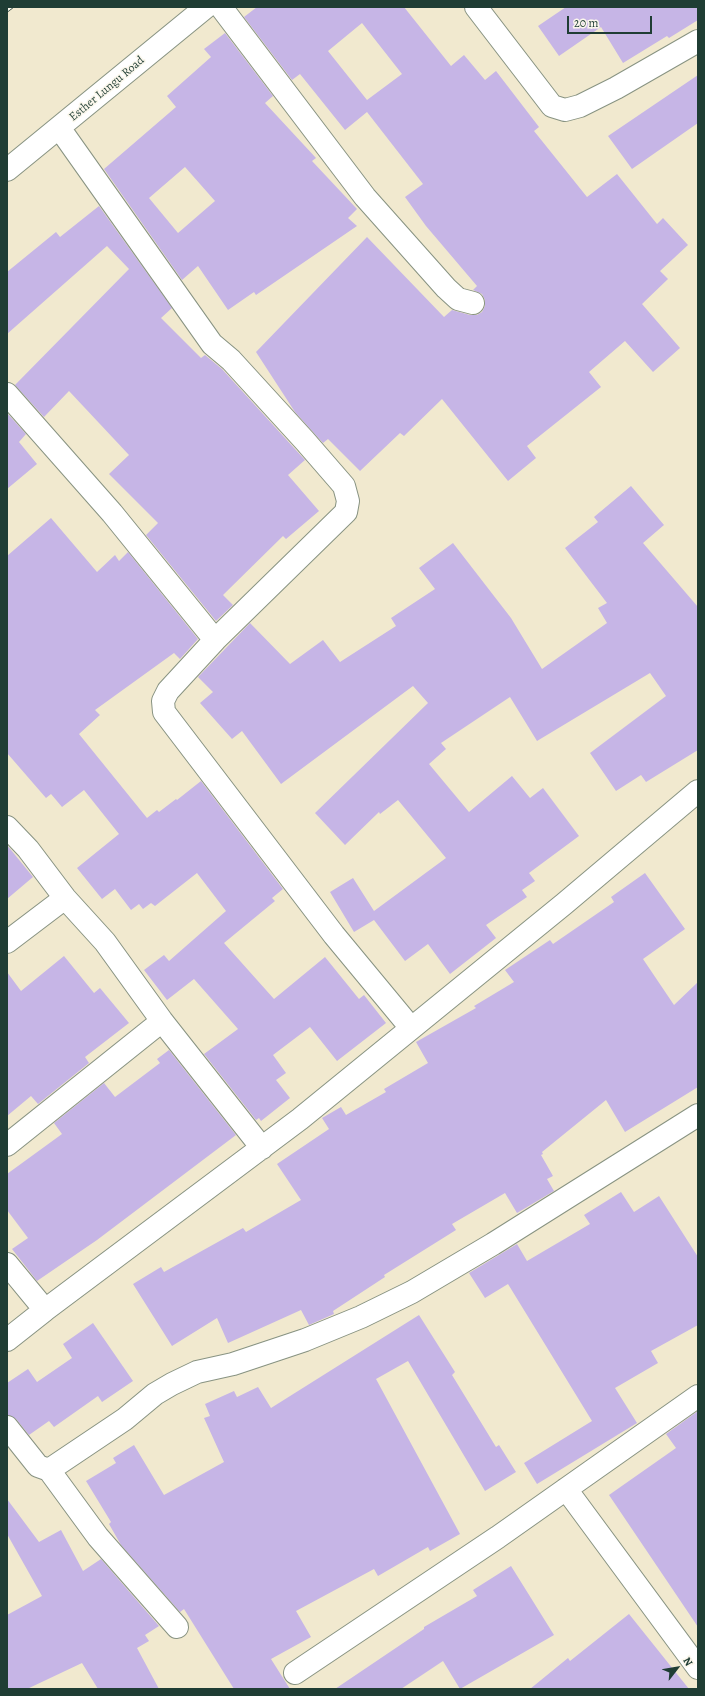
<!DOCTYPE html>
<html>
<head>
<meta charset="utf-8">
<style>
	body { margin:0 }
	#map { position:relative; width:705px; height:1696px; overflow:hidden; background:#f1e9cf; font-family:Alegreya,serif }
	canvas { display:block }
	.frame { position:absolute; inset:0; border:8px solid #1f3d34; pointer-events:none }
	.north { position:absolute; left:657px; top:1648px; width:40px; height:40px; -webkit-text-stroke:3px #fbf7ec; paint-order:stroke; rotate:59deg; font-size:11px; font-weight:700; line-height:16px; text-align:center; color:#1f3d34 }
	.north::after { content:''; display:block; margin:auto; width:14px; height:18px; background:#1f3d34; clip-path:polygon(50% 0,100% 100%,50% 72%,0 100%) }
	.scale { position:absolute; left:567px; top:16px; width:85px; height:18px; box-sizing:border-box; border:2px solid #1f3d34; border-top:0; padding-left:5px; font-size:12px; line-height:14px; white-space:nowrap; color:#1f3d34; -webkit-text-stroke:3px #fbf7ec; paint-order:stroke }
</style>
</head>
<body>
<div id="map">
<canvas width="705" height="1696"></canvas>
<div class="frame"></div>
<div class="north">N</div>
<div class="scale">20 m</div>
</div>
<script>
const ctx = document.querySelector('canvas').getContext('2d');
ctx.lineJoin = 'round';
function fill(path, color) { ctx.fillStyle = color; ctx.fill(path, 'evenodd'); }
function stroke(path, color, width, dash) { ctx.strokeStyle = color; ctx.lineWidth = width; ctx.lineCap = dash ? 'butt' : 'round'; ctx.setLineDash(dash || []); ctx.stroke(path); }
function label(font, color, halo, rows, align = 'center') {
  ctx.font = font + ' Alegreya,serif'; ctx.lineWidth = 3; ctx.setLineDash([]); ctx.textBaseline = 'middle'; ctx.strokeStyle = halo; ctx.fillStyle = color; for (const [text, x, y, turn = 0] of rows) {
    ctx.save(); ctx.translate(x, y); ctx.rotate((+turn || 0) * Math.PI / 180); ctx.textAlign = isNaN(turn) ? turn : align; if (halo) ctx.strokeText(text, 0, 0); ctx.fillText(text, 0, 0); ctx.restore();
  }
}
const building = new Path2D(`
	M257 7H404L451 66 464 55 485 80 496 71 539 127 534 131 587 197 617 174 657 224 663 218 688 245 660 271 668 279 642 304 680 348 653 372 625 341 589 372 601 387 527 446 536 458 508 481 442 399 404 436 400 433 360 471 328 439 323 443 295 412 256 352 367 237 444 317 452 310 470 315H477L482 312 485 306V300L482 294 473 290 477 286 426 226 405 197 423 184 367 112 345 130 300 74 292 80 244 17ZM362 23 402 74 367 100 328 51Z
	M566 7H698V20L669 38 667 36 623 63 601 27 559 56 538 26Z
	M225 33 273 96 265 103 316 158 312 161 357 209 348 218 357 226 256 295 254 292 228 310 198 266 182 280 104 169 176 107 167 96 211 57 204 49ZM185 167 215 201 178 233 149 198Z
	M698 75V123L632 169 608 136Z
	M99 206 172 308 161 318 201 358 205 355 222 369 305 460 288 475 319 511 286 539 283 536 223 595 233 605 216 621 146 535 158 523 109 474 129 455 69 391 44 417 15 385 129 269 107 246 7 334V272L56 232 60 237Z
	M7 413 26 434 19 442 37 464 7 489Z
	M631 486 664 525 643 543 698 607V750L646 782 641 775 616 791 590 753 666 696 650 673 537 741 510 697 441 743 446 749 429 764 469 812 512 776 530 798 543 788 579 836 529 873 535 881 522 890 527 897 486 925 496 938 450 974 428 944 405 961 374 920 354 932 330 892 353 878 374 911 446 858 398 800 380 814 379 812 345 845 315 813 428 703 413 686 281 784 242 731 232 739 200 703 213 692 198 677 250 623 290 664 323 640 340 662 396 626 391 618 435 589 419 568 453 543 511 618 542 669 607 623 598 608 607 603 565 548 598 522 594 517Z
	M51 518 97 572 115 555 119 561 128 552 198 639 180 659 174 653 95 710 100 715 79 734 147 818 157 810 159 812 176 799 177 800 201 781 283 889 272 898 275 901 224 943 274 999 325 957 359 999 364 995 386 1023 337 1061 310 1027 273 1055 286 1073 276 1080 290 1098 261 1121 259 1118 256 1120 204 1054 238 1029 194 979 167 1000 144 970 164 955 169 961 226 911 197 873 155 906 151 903 143 909 139 904 131 910 115 889 102 899 77 868 119 834 84 790 62 807 51 794 46 798 7 753V556Z
	M7 845 33 877 7 899Z
	M645 873 685 929 643 959 674 1005 698 982V1087L625 1132 606 1100 542 1152 543 1154 541 1155 553 1176 547 1179 554 1191 517 1213 505 1193 452 1224 456 1230 384 1275 385 1277 333 1311 334 1314 309 1325 301 1310 228 1343 217 1318 172 1346 133 1284 161 1267 164 1272 243 1228 246 1232 301 1200 277 1164 329 1129 322 1118 341 1107 346 1115 386 1092 384 1089 428 1063 416 1042 476 1008 474 1006 514 982 505 970 550 940 553 944 614 902 611 897Z
	M64 956 94 993 100 988 129 1023 85 1057 89 1063 38 1104 31 1096 7 1116V972L21 991Z
	M169 1050 236 1135 97 1240 37 1281 12 1249 28 1238 7 1210V1174L62 1134 54 1123 104 1083 115 1097 160 1063 157 1059Z
	M621 1192 634 1212 659 1196 698 1257V1325L651 1351 658 1363 615 1388 637 1423 537 1484 524 1463 592 1421 508 1284 485 1298 469 1273 517 1244 527 1261 590 1224 584 1215Z
	M419 1315 455 1372 452 1375 496 1447 499 1445 516 1472 485 1491 408 1361 376 1379 460 1534 430 1551 428 1547 378 1576 374 1569 296 1611 311 1637 271 1659 290 1689H234L184 1609 180 1612 121 1545 109 1524 111 1522 86 1481 116 1463 113 1458 134 1445 164 1495 224 1462 204 1418 210 1416 205 1404 234 1391 237 1397 258 1387 271 1408Z
	M93 1323 133 1381 102 1402 98 1396 54 1427 49 1421 29 1435 16 1419 7 1415V1383L28 1369 37 1382 72 1358 63 1344Z
	M698 1411V1627L609 1495 676 1448 666 1434Z
	M7 1499 39 1542 61 1530 83 1571 101 1559 159 1626 145 1635 149 1641 137 1648 159 1689H98L82 1663 27 1689H7V1615L42 1596 7 1534Z
	M511 1566 554 1635 460 1689 443 1661 401 1689H335L424 1629V1627L477 1596 473 1590Z
	M629 1614 689 1689H530L568 1658 570 1661Z`);
const minor = new Path2D(`
	M221 7 365 197 446 288 458 299 473 303
	M476 7 552 106 565 110 580 106 616 88 698 41
	M60 129 212 344 231 360 305 441 344 486 348 501 346 512 215 640 168 691 163 701 164 712 334 935 411 1028
	M7 170 206 7
	M7 394 112 513 215 640
	M7 827 28 849 65 898 105 942 162 1021 262 1148
	M7 942 65 898
	M7 1145 162 1021
	M7 1264 45 1310
	M7 1340 45 1310 300 1119 564 904 698 791
	M7 1427 38 1466 49 1470 98 1537 177 1627
	M49 1470 125 1419 155 1394 172 1384 197 1372 233 1364 305 1340 361 1317 412 1292 493 1244 698 1115
	M566 1489 698 1668
	M295 1673 498 1537 698 1396`);
const rail = new Path2D(`
	M7 10 11 7`);
const streetNames = [
	["Esther Lungu Road",107,89,-40]
];
fill(building, '#c6b5e6');
stroke(minor, '#889382', 24);
stroke(minor, '#fff', 22);
stroke(rail, '#1f3d34', 4.5);
stroke(rail, '#fbf7ec', 3, [9]);
label('12px', '#1f3d34', '#fbf7ec', streetNames);
</script>
</body>
</html>
